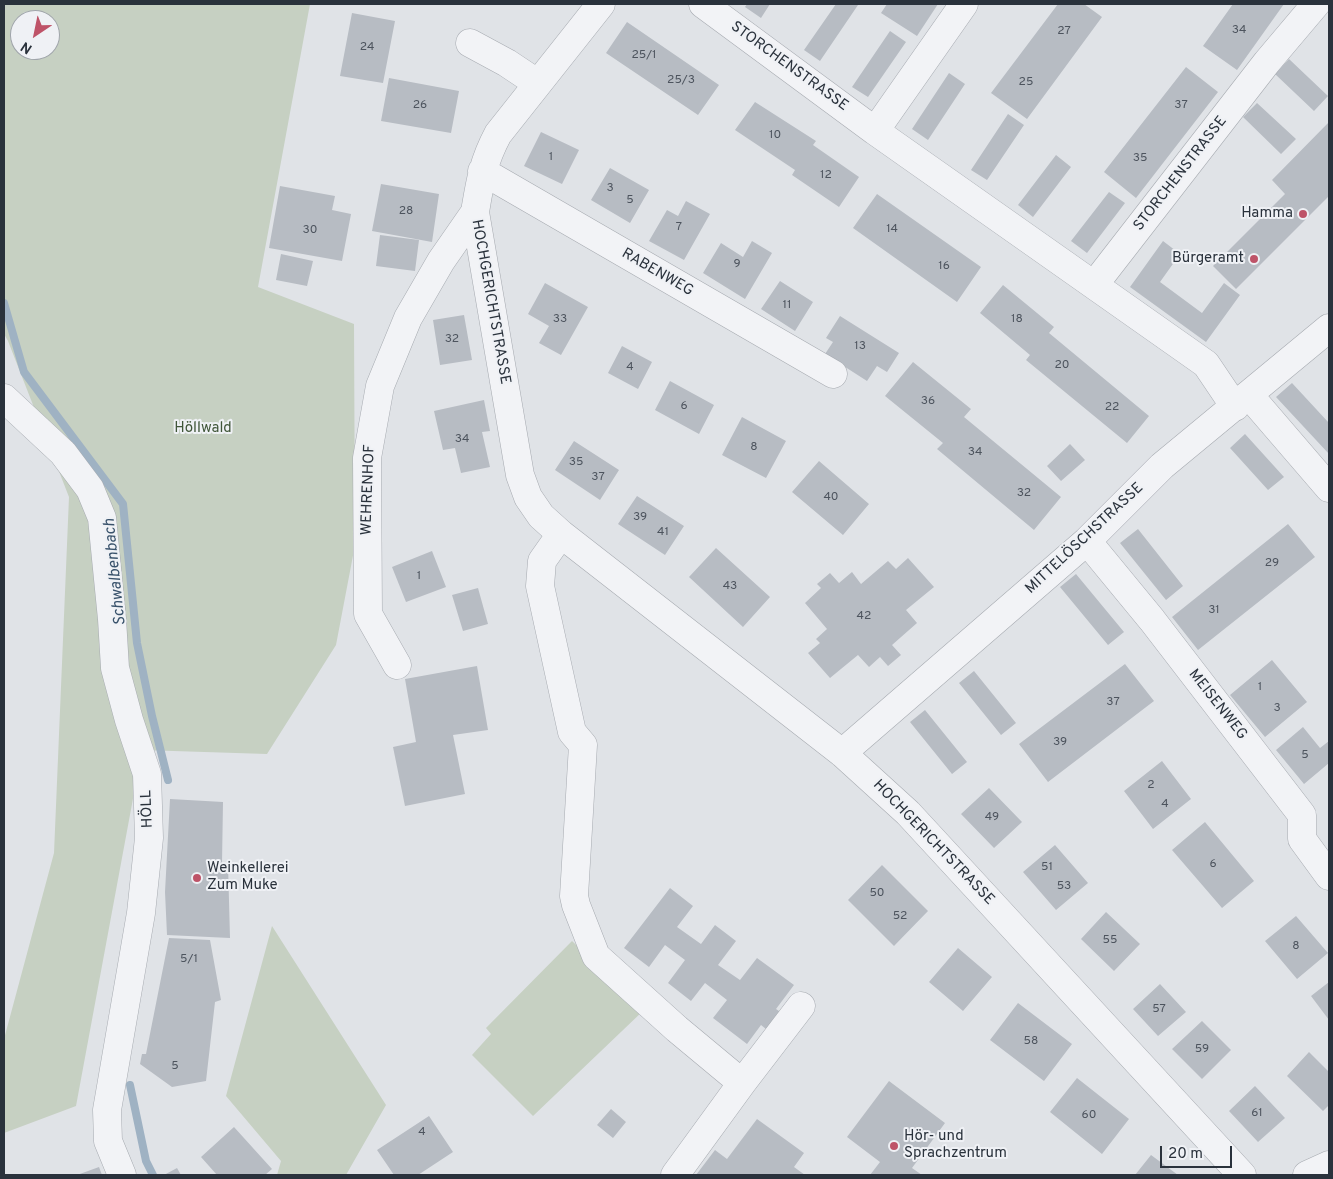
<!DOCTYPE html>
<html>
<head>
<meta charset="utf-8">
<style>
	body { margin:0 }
	#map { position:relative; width:1333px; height:1179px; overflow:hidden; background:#e0e3e7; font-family:Overpass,sans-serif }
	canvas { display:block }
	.frame { position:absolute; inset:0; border:5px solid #2a323c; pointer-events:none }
	.north { position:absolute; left:10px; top:10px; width:50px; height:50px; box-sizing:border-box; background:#eff1f5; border:1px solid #a0a5ab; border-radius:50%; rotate:214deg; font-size:14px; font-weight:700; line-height:20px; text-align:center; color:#2a323c }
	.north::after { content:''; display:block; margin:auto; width:18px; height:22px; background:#be5368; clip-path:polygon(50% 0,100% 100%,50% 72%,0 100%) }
	.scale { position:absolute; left:1160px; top:1146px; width:72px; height:22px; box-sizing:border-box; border:2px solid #2a323c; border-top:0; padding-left:6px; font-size:15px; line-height:18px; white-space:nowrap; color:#2a323c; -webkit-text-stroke:4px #eff1f5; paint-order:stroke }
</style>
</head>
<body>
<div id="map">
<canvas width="1333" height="1179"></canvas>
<div class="frame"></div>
<div class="north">N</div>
<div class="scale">20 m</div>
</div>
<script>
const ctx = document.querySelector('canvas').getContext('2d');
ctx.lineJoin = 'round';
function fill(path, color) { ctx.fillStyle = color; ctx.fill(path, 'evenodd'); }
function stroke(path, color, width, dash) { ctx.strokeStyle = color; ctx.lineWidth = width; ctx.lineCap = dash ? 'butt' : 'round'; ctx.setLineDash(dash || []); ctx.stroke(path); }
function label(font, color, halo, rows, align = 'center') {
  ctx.font = font + ' Overpass,sans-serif'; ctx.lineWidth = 4; ctx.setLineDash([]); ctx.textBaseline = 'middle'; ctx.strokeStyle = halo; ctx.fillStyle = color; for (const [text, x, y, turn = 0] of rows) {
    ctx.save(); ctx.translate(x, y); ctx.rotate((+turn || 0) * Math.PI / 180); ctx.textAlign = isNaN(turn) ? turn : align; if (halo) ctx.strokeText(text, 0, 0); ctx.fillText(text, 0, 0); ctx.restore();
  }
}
const green = new Path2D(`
	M4 4H310L258 287 354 324 355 545 336 645 267 754 142 750 76 1106 4 1133V1039L54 853 69 497 8 341 4 334ZM20 20H50V50H20Z
	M272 926 386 1105 346 1175H277L281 1161 226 1096Z
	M572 941 644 1010 533 1116 472 1055 491 1034 486 1028Z`);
const stream = new Path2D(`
	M4 303 24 372 123 504 137 643 152 716 168 780
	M130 1085 146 1161 153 1175`);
const building = new Path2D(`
	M747 4H770L761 18 745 7Z
	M836 4H855L858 5 820 61 804 50Z
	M887 4H938L917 36 881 13Z
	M1058 4H1084L1102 17 1027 119 991 93Z
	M1233 4H1284L1237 70 1203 46Z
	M352 13 395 21 383 83 340 76Z
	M627 22 719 85 698 115 606 53Z
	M890 31 906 42 868 97 852 87Z
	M1289 59 1328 96 1314 111 1275 74Z
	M1186 67 1218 92 1136 198 1104 172Z
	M949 73 965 84 928 140 912 129Z
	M389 78 459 91 451 133 381 121Z
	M755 102 816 141 813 145 859 177 839 207 792 175 795 170 735 130Z
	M1257 103 1296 139 1281 154 1243 117Z
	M1008 114 1024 125 987 180 971 170Z
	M1329 122V196L1236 289 1213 266 1285 194 1272 180Z
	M541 132 579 150 562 184 524 166Z
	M1056 155 1071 167 1033 217 1018 205Z
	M610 168 649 190 630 223 591 200Z
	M381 184 439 194 432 242 372 231Z
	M280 186 335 196 332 210 351 214 342 261 269 248Z
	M1109 192 1125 203 1087 253 1071 241Z
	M877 194 981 267 957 302 853 228Z
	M686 201 710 214 684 260 649 241 667 210 678 216Z
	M380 235 419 240 415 271 376 266Z
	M752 241 772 253 745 299 703 273 721 243 743 257Z
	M1163 241 1180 254 1160 282 1202 313 1224 283 1240 295 1206 342 1130 287Z
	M281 254 313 261 307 286 276 280Z
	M780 281 813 302 795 331 761 309Z
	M545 283 588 307 561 355 539 343 549 326 528 314Z
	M1003 285 1054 327 1049 333 1149 416 1127 443 1026 360 1030 355 980 313Z
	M464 315 472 360 440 365 433 320Z
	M840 316 899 353 887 372 877 366 867 381 825 354 833 342 826 338Z
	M622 346 652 362 638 389 608 373Z
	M913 362 971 409 964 417 1061 497 1034 530 937 449 943 443 885 396Z
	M670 381 714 405 699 434 655 410Z
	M1292 383 1329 423V454L1276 397Z
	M484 400 490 431 482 432 490 467 461 473 455 448 443 450 434 411Z
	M742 417 786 441 766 478 722 455Z
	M1245 434 1284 477 1268 490 1230 448Z
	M574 441 619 470 600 500 555 470Z
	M1070 444 1085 460 1061 481 1047 466Z
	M819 461 869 504 843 535 792 492Z
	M637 496 684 526 665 555 618 524Z
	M1288 524 1315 557 1198 650 1172 617Z
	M1138 529 1183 586 1166 600 1120 543Z
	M716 548 770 597 743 627 689 577Z
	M432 551 446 587 406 602 392 567Z
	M908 558 934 587 906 610 917 623 892 645 901 655 888 666 880 657 869 667 858 655 830 678 808 653 820 643 816 639 827 629 805 603 821 588 817 584 830 573 839 583 852 572 861 584 888 561 896 569Z
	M1076 574 1124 632 1108 645 1060 587Z
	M478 588 488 624 463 631 452 595Z
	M1272 660 1307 702 1265 737 1230 695Z
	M1125 664 1154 701 1048 782 1019 744Z
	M477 666 488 730 453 735 465 794 405 806 393 747 416 742 405 679Z
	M974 671 1016 723 1001 735 959 683Z
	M925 710 967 762 952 774 910 722Z
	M1303 727 1320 748 1329 741V763L1304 784 1276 750Z
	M1162 761 1191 799 1153 829 1124 791Z
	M989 788 1022 822 994 848 961 814Z
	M170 799 223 802 222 863 228 864 230 938 167 935 165 892Z
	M1205 822 1254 881 1222 908 1172 850Z
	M1055 845 1088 883 1056 910 1023 872Z
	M882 865 928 911 894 946 848 900Z
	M670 888 693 906 677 927 701 944 715 925 736 941 718 965 740 980 757 958 794 985 776 1009 785 1015 771 1033 761 1025 747 1044 713 1018 727 1000 705 983 691 1001 668 983 685 960 665 945 649 967 624 948Z
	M1106 912 1140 944 1114 971 1081 939Z
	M1296 916 1328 953 1297 979 1265 941Z
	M169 938 210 940 221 1000 215 1002 206 1081 172 1087 140 1064 142 1054H146Z
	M958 948 992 977 963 1011 929 982Z
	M1329 982V1020L1311 996Z
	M1160 984 1186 1012 1158 1036 1133 1009Z
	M1018 1003 1072 1044 1044 1081 990 1040Z
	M1202 1021 1231 1050 1202 1079 1172 1049Z
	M1309 1052 1329 1072V1105L1323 1111 1287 1076Z
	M1077 1078 1129 1119 1102 1154 1050 1112Z
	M889 1081 945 1123 912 1168 922 1175H870L880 1162 847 1137Z
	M1255 1086 1285 1118 1258 1142 1229 1111Z
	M611 1109 626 1122 613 1138 597 1125Z
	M429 1116 453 1152 418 1175H394L377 1150Z
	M757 1119 804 1153 794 1167 805 1175H696L715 1150 727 1159Z
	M234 1127 272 1169 265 1175H217L201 1157Z
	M1151 1155 1178 1175H1135Z
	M99 1167 102 1175H77Z
	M177 1168 181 1175H164Z`);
const minor = new Path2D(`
	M601 4 498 134C483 162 480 182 475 212L520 475 528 497 541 516 561 534 842 753 908 813 1242 1175
	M703 4 875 131 1206 364 1235 407
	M470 43 507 63 537 83
	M875 131 964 4
	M482 171 833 374
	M1094 285 1267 62 1316 4
	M1249 395 1329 488
	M4 398 63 453 90 489 102 518 112 619 115 668 129 720 147 774 149 838 141 913 107 1110 108 1141 122 1175
	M561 534 542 561 540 586 572 732 583 745 574 896 576 905 596 956 677 1029 742 1083
	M1087 541 1152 620 1302 815V839L1329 876
	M397 665 368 614 367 458 380 386 408 318 441 261 475 212
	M842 753 1087 541 1162 466 1329 328
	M675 1175 742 1083 801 1006
	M1307 1175 1329 1165`);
const markers = [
	[1303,214,5,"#be5368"],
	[1254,259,5,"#be5368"],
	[197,878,5,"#be5368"],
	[894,1146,5,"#be5368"]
];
const numberNames = [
	["34",1239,31],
	["27",1064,32],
	["24",367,48],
	["25/1",644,56],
	["25/3",681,81],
	["25",1026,83],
	["26",420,106],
	["37",1181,106],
	["10",775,136],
	["1",551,158],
	["35",1140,159],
	["12",826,176],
	["3",610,189],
	["5",630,201],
	["28",406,212],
	["7",679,228],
	["14",892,230],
	["30",310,231],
	["9",737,265],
	["16",944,267],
	["11",787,306],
	["33",560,320],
	["18",1017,320],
	["32",452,340],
	["13",860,347],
	["20",1062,366],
	["4",630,368],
	["36",928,402],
	["6",684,407],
	["22",1112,408],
	["34",462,440],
	["8",754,448],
	["34",975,453],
	["35",576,463],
	["37",598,478],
	["32",1024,494],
	["40",831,498],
	["39",640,518],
	["41",663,533],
	["29",1272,564],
	["1",419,577],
	["43",730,587],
	["31",1214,611],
	["42",864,617],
	["1",1260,688],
	["37",1113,703],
	["3",1277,709],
	["39",1060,743],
	["5",1305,756],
	["2",1151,786],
	["4",1165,805],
	["49",992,818],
	["6",1213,865],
	["51",1047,868],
	["53",1064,887],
	["50",877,894],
	["52",900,917],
	["55",1110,941],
	["8",1296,947],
	["5/1",189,960],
	["57",1159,1010],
	["58",1031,1042],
	["59",1202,1050],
	["5",175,1067],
	["61",1257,1114],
	["60",1089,1116],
	["4",422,1133]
];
const streetNames = [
	["STORCHENSTRASSE",789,67,36],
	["STORCHENSTRASSE",1181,174,-52],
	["RABENWEG",657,273,30],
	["HOCHGERICHTSTRASSE",490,302,80],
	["WEHRENHOF",369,490,-88],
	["MITTELÖSCHSTRASSE",1085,539,-43],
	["MEISENWEG",1217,705,52],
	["HÖLL",148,809,-92],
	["HOCHGERICHTSTRASSE",933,843,46]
];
const poiNames = [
	["Hamma",1293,214],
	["Bürgeramt",1244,259],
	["Weinkellerei",207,869,"left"],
	["Zum Muke",207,886,"left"],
	["Hör- und",904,1137,"left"],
	["Sprachzentrum",904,1154,"left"]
];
const parkNames = [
	["Höllwald",203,429]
];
const waterNames = [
	["Schwalbenbach",116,572,-96]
];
fill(green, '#c6d0c2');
stroke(stream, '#9fb2c3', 8);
fill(building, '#b7bcc3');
stroke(minor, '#a6aab0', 29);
stroke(minor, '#f2f3f6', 28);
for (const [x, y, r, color] of markers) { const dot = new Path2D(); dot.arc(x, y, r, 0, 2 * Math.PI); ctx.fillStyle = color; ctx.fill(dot); stroke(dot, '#eff1f5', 2); }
label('12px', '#4d545e', null, numberNames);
label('15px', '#2a323c', '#eff1f5', streetNames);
label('15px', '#2a323c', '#eff1f5', poiNames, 'right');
label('15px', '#405639', '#eff1f5', parkNames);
label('italic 16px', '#39526b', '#eff1f5', waterNames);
</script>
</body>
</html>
